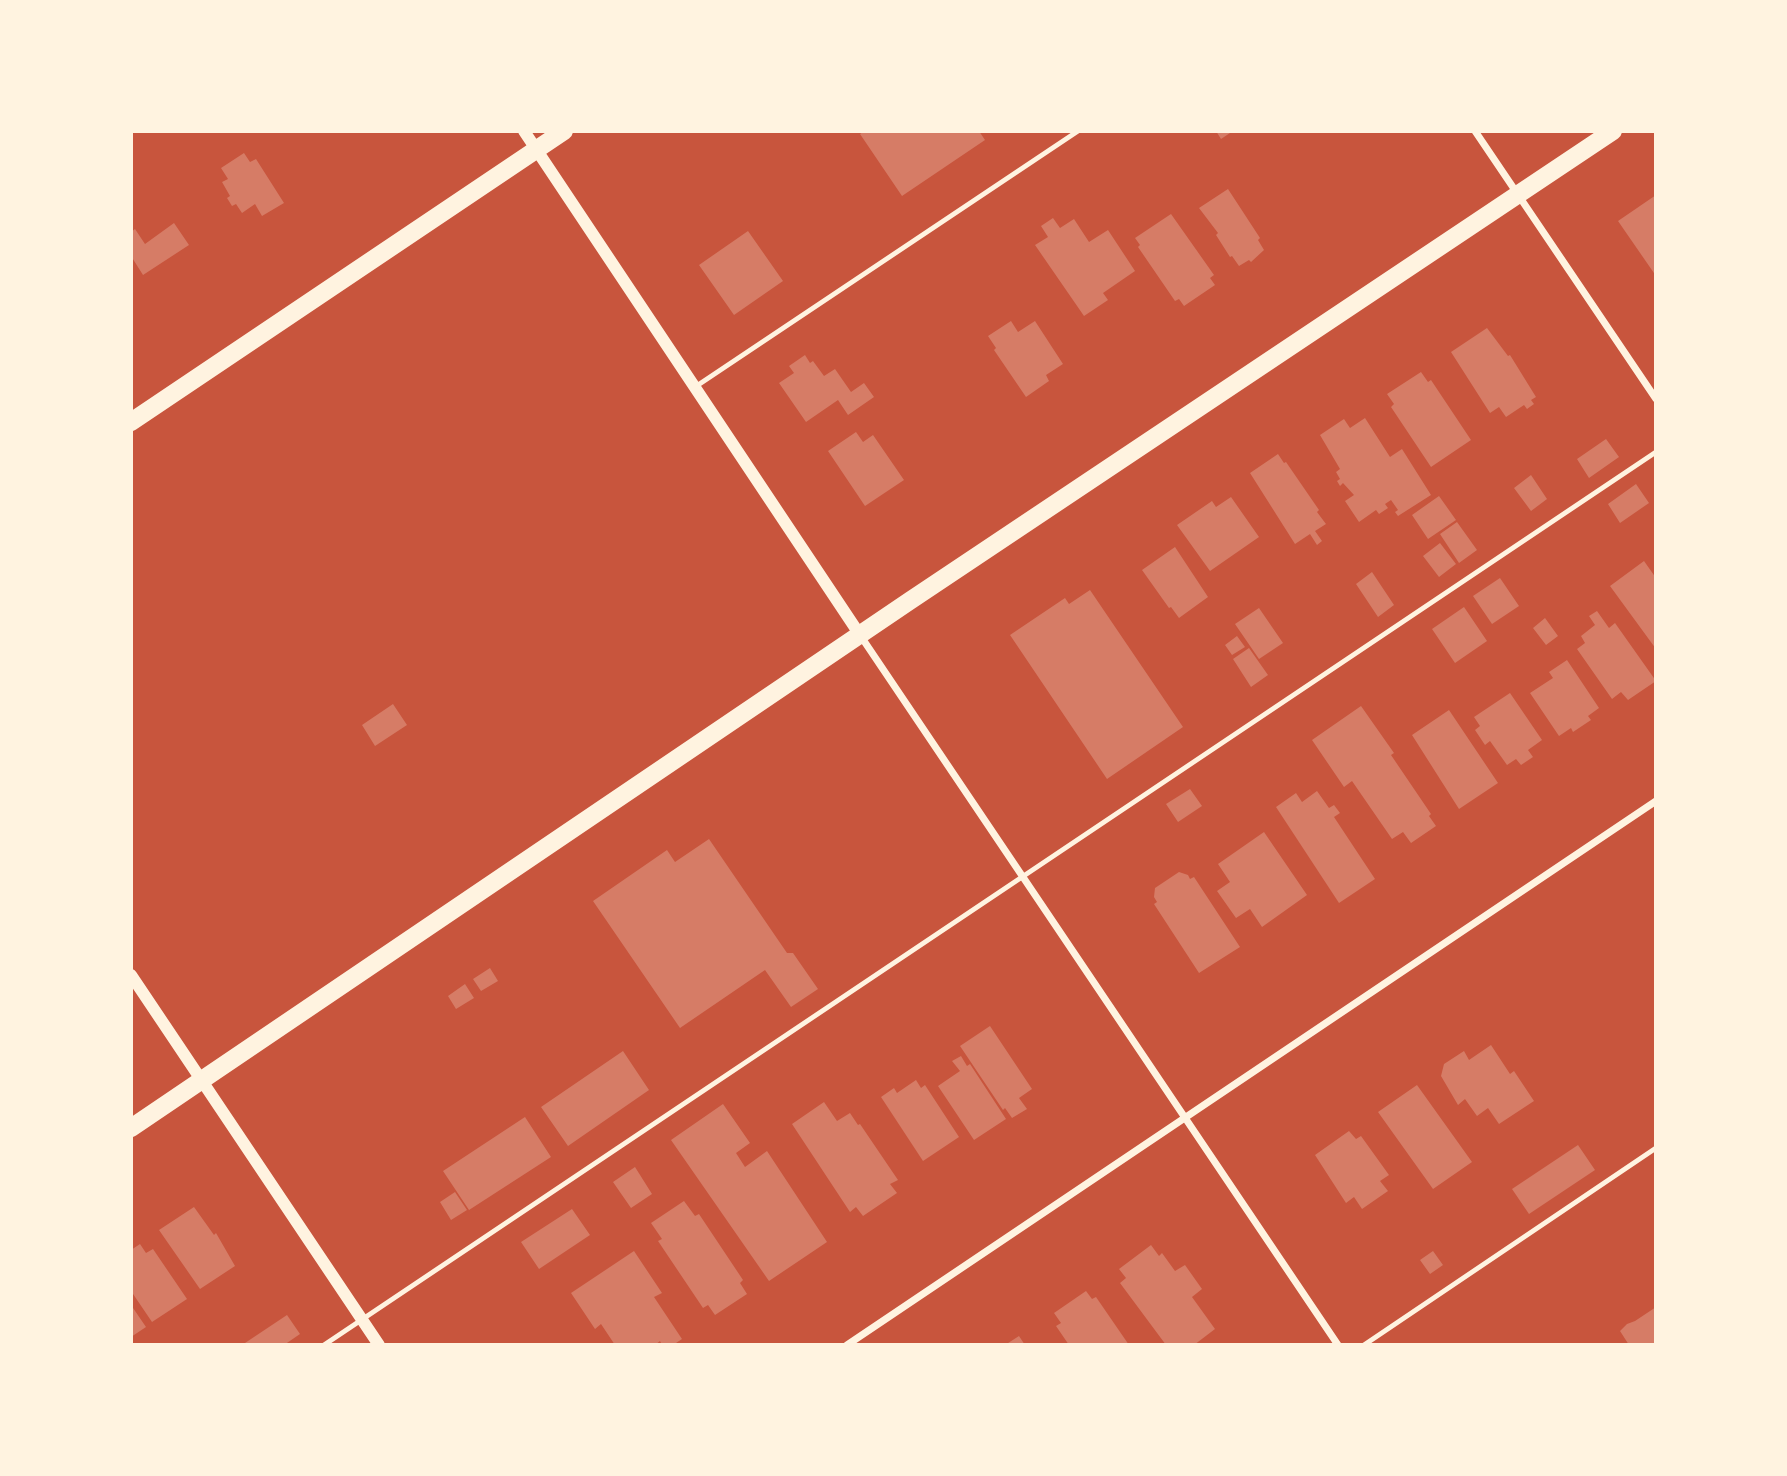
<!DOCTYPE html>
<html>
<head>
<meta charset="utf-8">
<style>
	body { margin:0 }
	#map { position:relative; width:1787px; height:1476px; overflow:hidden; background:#c8553d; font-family:Poppins,sans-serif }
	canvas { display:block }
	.frame { position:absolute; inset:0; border:133px solid #fff3e0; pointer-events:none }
</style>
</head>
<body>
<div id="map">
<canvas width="1787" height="1476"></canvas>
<div class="frame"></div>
</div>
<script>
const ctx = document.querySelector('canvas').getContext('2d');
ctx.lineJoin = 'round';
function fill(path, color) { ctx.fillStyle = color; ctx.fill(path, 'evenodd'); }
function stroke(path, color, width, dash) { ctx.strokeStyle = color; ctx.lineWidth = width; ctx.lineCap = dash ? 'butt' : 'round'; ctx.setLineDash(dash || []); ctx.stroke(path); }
const building = new Path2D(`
	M864 131H979L985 140 902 196 860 134Z
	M1216 131H1233L1221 139Z
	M244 153 250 162 256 159 284 203 262 216 255 204 242 213 236 204 232 206 227 198 230 196 222 182 228 179 221 168Z
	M1228 189 1260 238 1258 240 1264 250 1251 262 1249 260 1239 266 1232 256 1230 257 1216 235 1218 233 1199 208Z
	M1656 195V276L1618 221Z
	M1171 214 1214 275 1210 278 1215 285 1184 306 1179 299 1175 301 1138 247 1140 245 1135 238Z
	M1053 218 1060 228 1074 219 1089 242 1108 230 1135 271 1103 293 1108 300 1084 316 1035 245 1048 237 1041 226Z
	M174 223 189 245 143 275 131 256V232L135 229 145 244Z
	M748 231 783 281 734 315 699 265Z
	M1011 321 1018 332 1035 321 1063 364 1046 375 1049 381 1026 397 994 350 996 348 988 336Z
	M1487 328 1508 356 1510 355 1536 397 1531 400 1534 404 1527 409 1524 405 1506 417 1499 407 1490 413 1451 352Z
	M805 355 810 363 813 361 824 376 835 369 851 392 864 383 874 397 848 415 838 400 806 422 779 383 794 373 789 366Z
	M1421 372 1428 382 1431 380 1471 440 1431 467 1391 407 1394 404 1387 394Z
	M1365 418 1390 457 1402 449 1431 495 1398 516 1395 512 1398 510 1391 500 1385 504 1388 508 1379 514 1376 510 1359 522 1345 501 1354 495 1343 483 1340 486 1337 481 1340 479 1336 472 1340 469 1320 435 1344 419 1350 428Z
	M856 432 863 442 873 435 904 480 865 506 828 451Z
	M1606 439 1619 457 1589 478 1577 459Z
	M1278 454 1284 463 1286 462 1319 510 1317 512 1326 524 1315 531 1322 541 1317 545 1310 534 1295 544 1250 473Z
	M1531 475 1547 499 1531 511 1514 488Z
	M1636 484 1649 503 1620 523 1608 504Z
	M1439 496 1456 520 1428 539 1412 515Z
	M1231 497 1259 537 1210 571 1177 525 1212 501 1216 507Z
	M1457 522 1477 550 1459 563 1440 534Z
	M1440 543 1456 564 1439 577 1423 556Z
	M1175 547 1208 597 1179 618 1171 607 1169 608 1142 570Z
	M1644 561 1656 578V649L1610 586Z
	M1372 572 1394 605 1378 617 1356 584Z
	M1500 578 1519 606 1492 624 1473 596Z
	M1090 590 1183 727 1107 779 1010 635 1065 598 1069 604Z
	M1464 607 1487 641 1455 663 1432 629Z
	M1259 608 1283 643 1259 659 1235 624Z
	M1597 611 1609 628 1615 623 1656 681 1628 700 1621 692 1612 699 1577 649 1585 643 1581 636 1595 625 1589 616Z
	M1545 618 1558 636 1546 645 1533 628Z
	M1237 636 1245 647 1232 655 1225 645Z
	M1249 648 1268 675 1251 687 1233 659Z
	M1567 660 1599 708 1588 716 1591 720 1573 732 1571 728 1559 736 1530 693 1553 678 1549 672Z
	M1510 693 1542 740 1528 750 1533 757 1521 765 1516 759 1507 765 1490 741 1485 745 1475 730 1480 726 1474 717Z
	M393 704 407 725 375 746 362 725Z
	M1361 706 1394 753 1391 755 1431 814 1429 816 1436 826 1411 843 1403 832 1392 839 1352 781 1344 787 1312 740Z
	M1449 710 1498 783 1459 809 1412 735Z
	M1190 789 1202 806 1178 822 1166 804Z
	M1317 791 1329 808 1334 805 1340 813 1334 817 1375 879 1339 903 1276 807 1296 793 1302 802Z
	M1264 832 1307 895 1262 927 1250 909 1236 918 1217 891 1230 882 1218 864Z
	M709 839 787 953H793L818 989 791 1007 765 970 680 1028 593 901 667 850 675 862Z
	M1179 872 1188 875 1190 879 1194 877 1240 947 1199 973 1154 904 1157 902 1154 897 1155 888Z
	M490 968 498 981 481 991 473 979Z
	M465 984 474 998 456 1009 448 996Z
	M990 1026 1032 1089 1019 1098 1027 1109 1012 1118 1005 1108 1003 1110 960 1046Z
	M1491 1045 1510 1074 1514 1071 1534 1101 1499 1124 1488 1108 1477 1116 1465 1099 1458 1105 1441 1076 1444 1064 1464 1051 1469 1060Z
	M623 1051 649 1090 568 1146 541 1107Z
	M961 1056 967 1066 970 1064 1006 1119 974 1140 938 1086 960 1071 952 1061Z
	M916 1080 921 1088 925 1085 959 1137 923 1161 881 1097 894 1088 897 1093Z
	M1417 1085 1472 1162 1433 1189 1378 1112Z
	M824 1102 837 1121 850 1113 858 1125 860 1124 898 1180 890 1184 897 1193 863 1216 856 1207 850 1212 792 1124Z
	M723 1104 750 1143 736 1153 745 1167 767 1151 827 1242 769 1281 671 1140Z
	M525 1117 551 1157 469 1210 443 1171Z
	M1349 1131 1356 1139 1361 1136 1389 1175 1380 1181 1388 1191 1362 1209 1354 1197 1346 1203 1315 1155Z
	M1578 1145 1595 1170 1529 1214 1512 1189Z
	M635 1167 652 1194 631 1208 613 1182Z
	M455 1192 467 1210 451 1220 440 1202Z
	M684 1201 695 1216 699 1214 743 1280 740 1283 747 1294 715 1315 708 1305 703 1308 658 1241 662 1239 651 1223Z
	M194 1207 214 1235 216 1233 235 1266 200 1289 159 1230Z
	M572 1209 590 1235 539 1269 521 1242Z
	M140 1244 146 1253 153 1249 187 1299 152 1322 131 1291V1250Z
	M1151 1245 1159 1256 1162 1253 1175 1271 1185 1265 1202 1289 1192 1297 1215 1329 1194 1345H1166L1120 1283 1126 1278 1119 1269Z
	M634 1251 662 1293 654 1297 682 1339 673 1345H662L660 1341 655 1345H615L601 1324 595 1329 571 1293Z
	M1433 1251 1443 1265 1430 1274 1420 1260Z
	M1086 1291 1092 1299 1096 1297 1129 1345H1069L1056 1326 1061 1323 1054 1313Z
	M131 1305 146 1327 131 1337Z
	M1656 1307V1345H1629L1620 1331 1627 1324 1635 1321Z
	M287 1315 300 1334 284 1345H242Z
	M1019 1336 1025 1345H1005Z`);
const service = new Path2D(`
	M695 387 1078 131
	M324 1345 1656 452
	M1364 1345 1656 1148`);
const minor = new Path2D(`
	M1475 131 1656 399
	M860 635 1338 1345
	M847 1345 1656 801`);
const tertiary = new Path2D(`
	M524 131 860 635
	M131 975 379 1345`);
const primary = new Path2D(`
	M131 422 564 131
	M131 1128 911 600 1613 131`);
fill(building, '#d67c66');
stroke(service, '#fff3e0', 5);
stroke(minor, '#fff3e0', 7);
stroke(tertiary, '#fff3e0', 12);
stroke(primary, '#fff3e0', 18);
</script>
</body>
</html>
